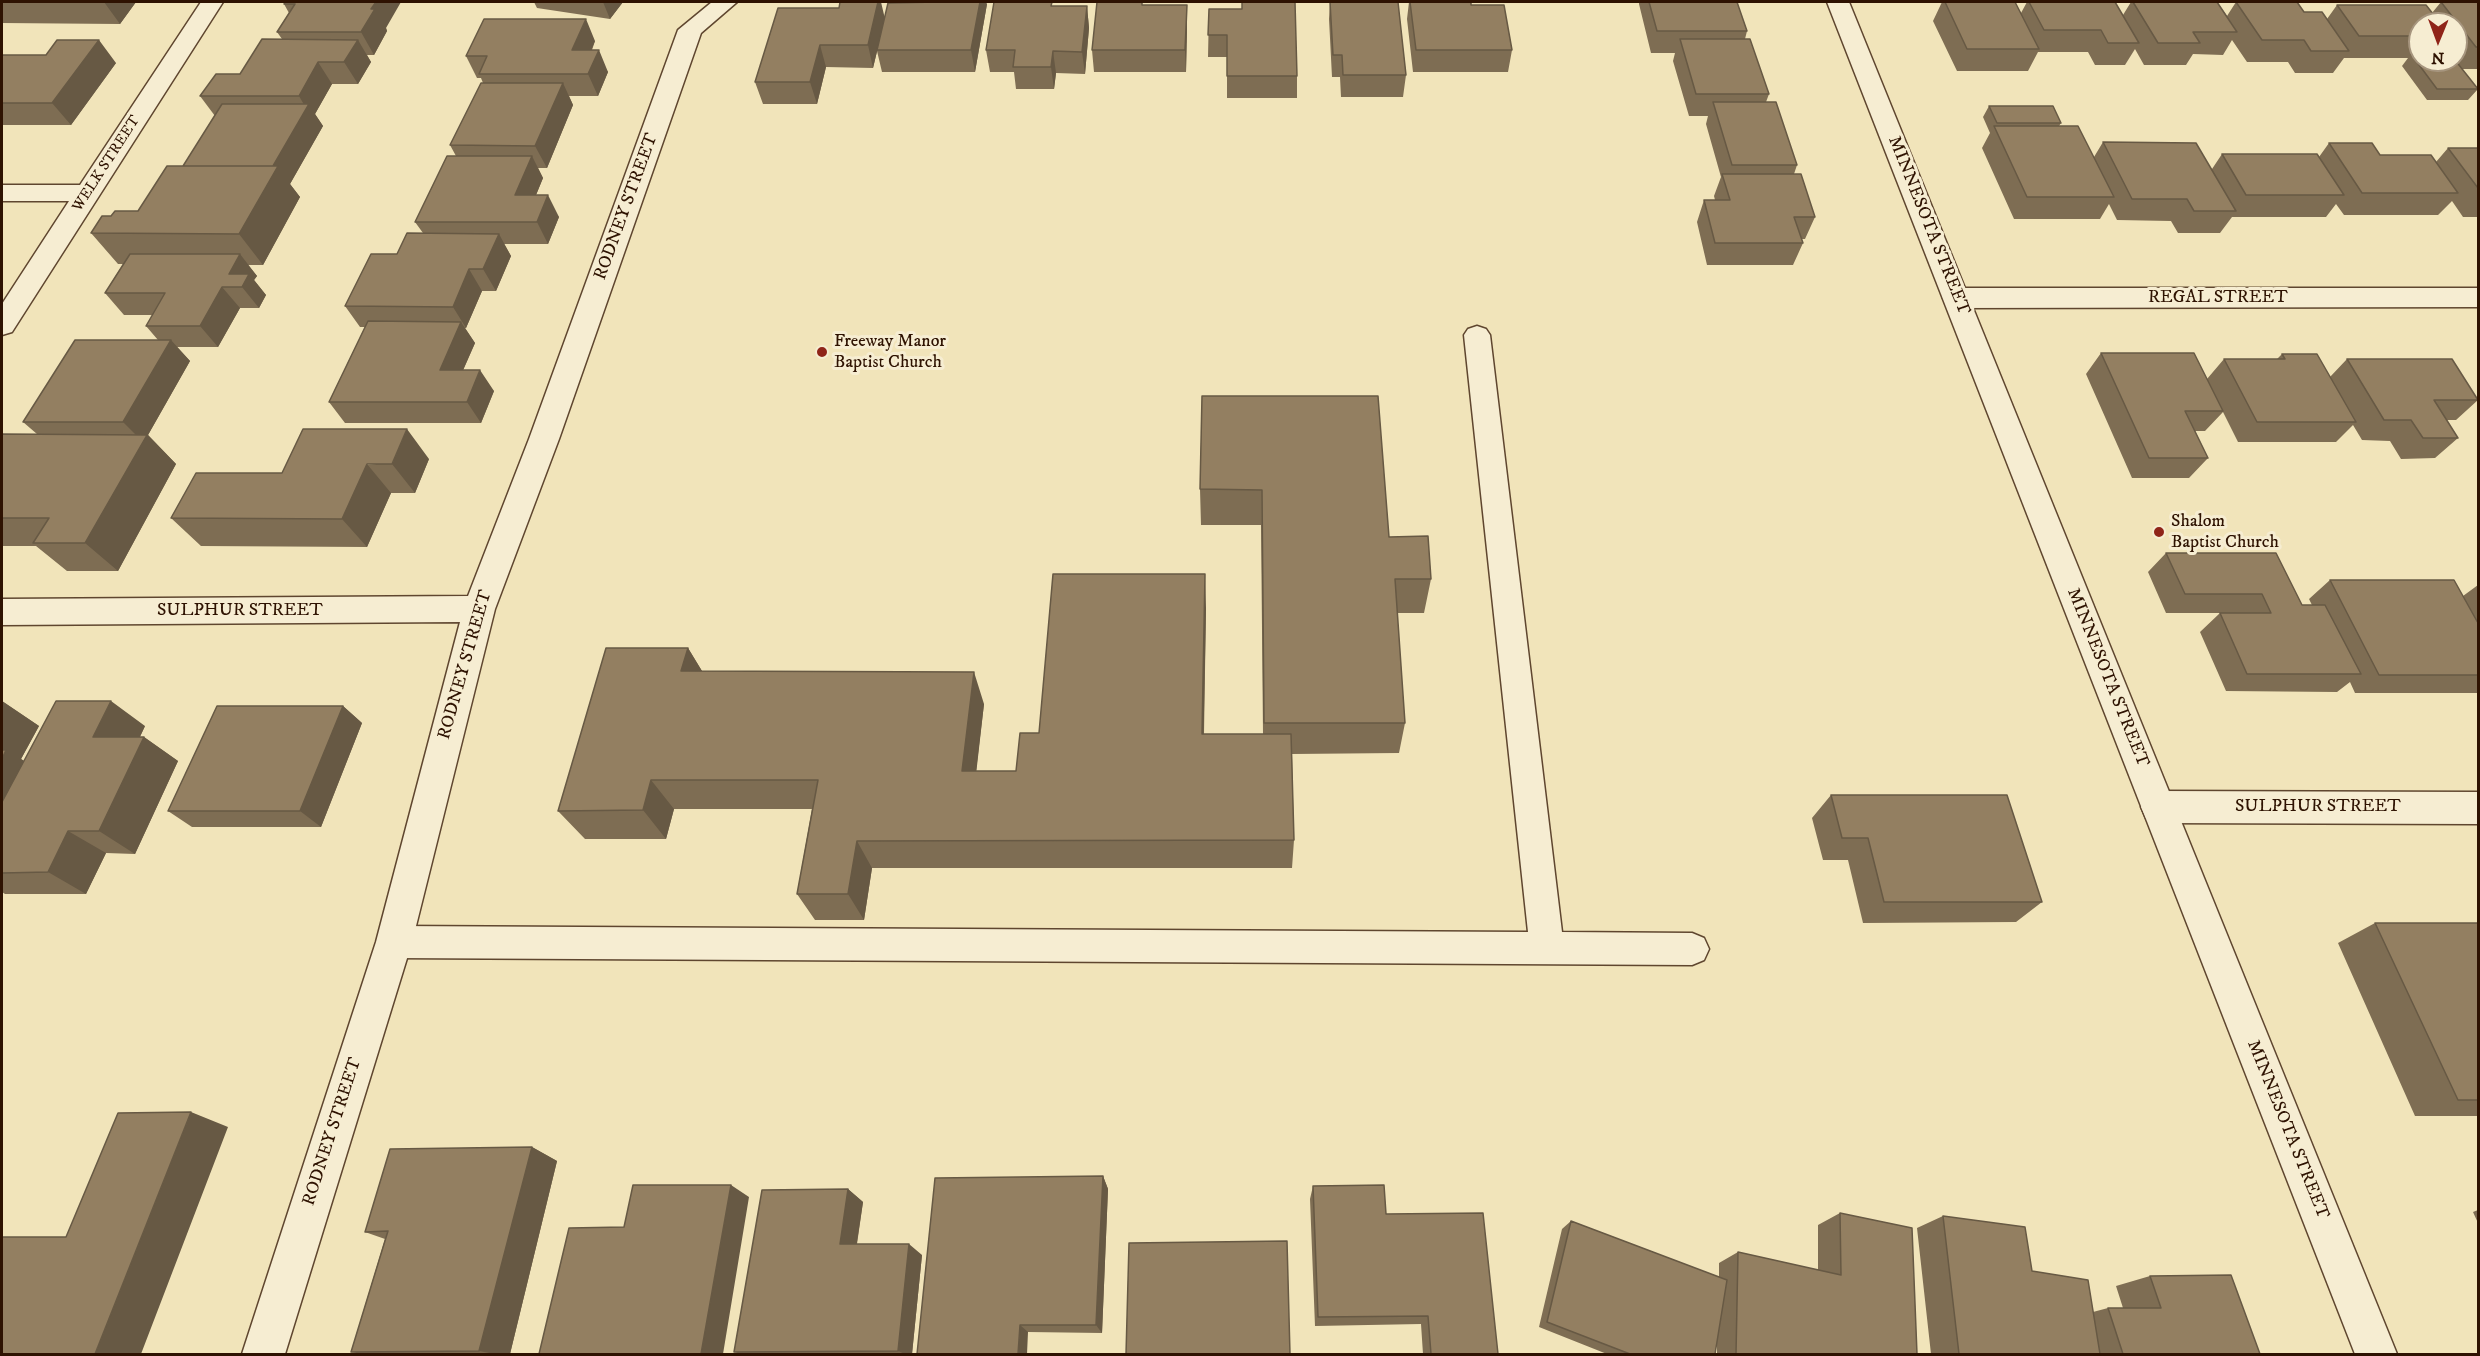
<!DOCTYPE html>
<html>
<head>
<meta charset="utf-8">
<style>
	body { margin:0 }
	#map { position:relative; width:2480px; height:1356px; overflow:hidden; background:#f1e4ba; font-family:"IM FELL DW Pica",serif }
	canvas { display:block }
	.frame { position:absolute; inset:0; border:3px solid #2e1201; pointer-events:none }
	.north { position:absolute; left:2408px; top:12px; width:60px; height:60px; box-sizing:border-box; background:#f6edd2; border:2px solid #a6957e; border-radius:50%; rotate:181deg; font-size:16px; font-weight:700; line-height:24px; text-align:center; color:#2e1201 }
	.north::after { content:''; display:block; margin:auto; width:21px; height:27px; background:#8f2418; clip-path:polygon(50% 0,100% 100%,50% 72%,0 100%) }
</style>
</head>
<body>
<div id="map">
<canvas width="2480" height="1356"></canvas>
<div class="frame"></div>
<div class="north">N</div>
</div>
<script>
const ctx = document.querySelector('canvas').getContext('2d');
ctx.lineJoin = 'round';
function stroke(path, color, width, dash) { ctx.strokeStyle = color; ctx.lineWidth = width; ctx.lineCap = dash ? 'butt' : 'round'; ctx.setLineDash(dash || []); ctx.stroke(path); }
function fill(path, color) { ctx.fillStyle = color; ctx.fill(path, 'evenodd'); }
function label(font, color, halo, rows, align = 'center') {
  ctx.font = font + ' "IM FELL DW Pica",serif'; ctx.lineWidth = 6; ctx.setLineDash([]); ctx.textBaseline = 'middle'; ctx.strokeStyle = halo; ctx.fillStyle = color; for (const [text, x, y, turn = 0] of rows) {
    ctx.save(); ctx.translate(x, y); ctx.rotate((+turn || 0) * Math.PI / 180); ctx.textAlign = isNaN(turn) ? turn : align; if (halo) ctx.strokeText(text, 0, 0); ctx.fillText(text, 0, 0); ctx.restore();
  }
}
const service = new Path2D(`
	M1477 326 1486 329 1490 335 1562 932 1692 933 1704 938 1709 949 1704 960 1692 965 394 958 382 953 377 942 382 931 394 926 1528 932 1464 335 1468 329Z`);
const minor = new Path2D(`
	M201 2H223L12 332 2 335V304L69 201H2V185H80Z
	M712 2H737L701 33 559 439 495 609 412 942 285 1354H242L376 942 460 622 2 625V599L468 596 529 439 678 30Z
	M1957 288H2478V307L1957 308 1947 305 1943 298 1947 291Z
	M2158 791 2478 792V824L2158 823 2146 818 2141 807 2146 796Z`);
const tertiary = new Path2D(`
	M1827 2H1849L2397 1354H2355Z`);
const wall = new Path2D(`
	M2 2H136L120 24 2 23Z
	M285 2 386 28 387 31 374 55H367L371 62 358 84H332L315 114 323 126 290 184 300 197 263 265H248L257 276 254 280 266 295 259 308H240L218 347H177L190 361 148 435 176 464 118 571H67L36 546H2V435L37 434 23 422 158 340 146 326 153 315H124L105 293 123 264H118L91 233 111 216 138 211 183 166 215 116 200 96 240 74 282 39 277 32 289 13 284 4Z
	M534 2H623L610 19 537 8Z
	M1330 2H1398L1406 75 1403 97H1341L1340 77H1332L1329 19Z
	M1409 2H1471V5L1512 50 1508 72H1413L1407 19Z
	M1639 2H1737L1747 31 1745 39 1769 94 1766 102 1797 165 1794 174 1815 217 1805 239H1801L1803 243 1793 265H1707L1697 222 1704 200H1715L1714 196 1721 177 1706 124 1708 116H1689L1673 61 1675 53H1651L1639 4Z
	M1942 2H2015L2021 13 2027 2H2115L2123 15 2131 2H2217L2227 16 2236 2H2297L2304 12 2327 19 2337 5 2432 13 2441 2H2478V69H2462L2478 89 2468 100H2427L2402 66 2408 58H2344L2333 73H2295L2288 62H2247L2232 40 2223 55 2193 54 2186 65H2144L2135 49 2125 65H2095L2088 52H2038L2028 71H1957L1933 21ZM2420 24H2456V60H2420Z
	M987 4 975 72H882L877 51 873 68 826 67 817 104H763L755 82 839 8 884 17Z
	M1143 5H1187V27L1186 72H1094L1092 50Z
	M1054 6H1087L1089 28 1085 74 1056 73 1054 89H1016L1014 72H990L986 50Z
	M1209 9 1297 76V98H1227V57H1208Z
	M595 41 592 50 608 72 598 96H569L573 105 547 168H538L543 178 536 195 559 217 548 244H504L511 256 496 291H482L466 328H465L475 343 463 370 494 391 481 423H345L329 402 365 327H360L345 306 397 254 423 233 415 222 456 156 450 145 483 83 481 78H477L466 56Z
	M2 55 116 63 71 125H2Z
	M1989 106 2061 123 2059 126 2094 157 2103 142 2212 169 2222 154 2319 157 2329 143 2380 155 2436 162 2448 148H2478V217H2463L2452 201 2438 215H2344L2336 204 2326 217H2232L2220 233H2178L2171 221 2117 220 2109 204 2100 219H2014L1982 148 1990 133 1983 117Z
	M2101 353 2207 379 2224 359H2277L2282 354 2330 377 2347 359 2478 400 2456 420H2447L2458 438 2435 458 2401 459 2390 441 2362 440 2353 425 2336 442H2238L2223 412 2205 431H2195L2208 458 2189 478H2132L2086 374Z
	M1202 396 1389 537 1431 579 1424 613H1397L1405 723 1399 753 1292 754 1294 840 1292 868H872L864 920H815L797 894 812 809H674L666 839H585L558 811 688 648 702 671 984 704 976 771H1016L1039 733 1206 608 1204 734H1263L1261 525H1201L1200 489Z
	M429 459 415 493H391L367 547 201 546 171 518 282 473Z
	M2166 553 2302 605H2312L2309 599 2330 580 2463 596 2478 585V693H2355L2350 682 2337 692 2226 691 2200 632 2220 613H2241H2166L2148 572Z
	M2 701 39 726 21 759 24 761 145 726 140 737H144L178 761 135 854 106 853 86 894H5L2 892Z
	M343 706 362 723 321 827H192L168 811Z
	M1831 795 2042 902 2016 922 1863 923 1848 860H1823L1812 818Z
	M2375 923H2478V1116H2415L2338 943Z
	M532 1147 557 1161 510 1354H362L351 1352 385 1239 365 1232Z
	M1103 1176 1108 1189 1102 1333 1028 1332 917 1354Z
	M1313 1186 1386 1214 1498 1354H1423L1421 1324 1315 1326 1310 1199Z
	M848 1189 863 1202 857 1244 922 1255 912 1354H741L734 1352Z
	M2478 1210V1223L2473 1212Z
	M1840 1213 1917 1354H1717V1341L1715 1354H1607L1539 1327 1562 1229 1571 1221 1719 1277V1263L1738 1252 1818 1270V1225Z
	M1943 1216 2032 1271 2093 1312 2108 1308H2123L2116 1286 2150 1276 2260 1354H1931L1917 1228Z`);
const shadedWall = new Path2D(`
	M104 2H136L120 24Z
	M376 2H401L386 28 387 31 374 55 361 32 371 9Z
	M603 2H623L610 19Z
	M878 2H881L885 19 873 68 868 45Z
	M980 2H986L987 4 975 72 971 50Z
	M1187 5V27L1186 72 1185 50Z
	M1087 6 1089 28 1085 74 1082 52Z
	M586 19 595 41 582 72 572 50Z
	M99 40 116 63 71 125 52 103Z
	M358 40 371 62 358 84 344 62Z
	M820 45 826 67 817 104 810 82Z
	M599 50 608 72 598 96 588 74Z
	M1053 51 1056 73 1054 89 1051 67Z
	M318 62 332 84 315 114 323 126 290 184 300 197 263 265 239 234 273 166 306 108 299 96Z
	M563 83 573 105 547 168 535 146Z
	M532 156 543 178 527 217 515 195Z
	M548 195 559 217 548 244 537 222Z
	M499 234 511 256 496 291 483 269Z
	M240 254 257 276 254 280 266 295 259 308 242 287 229 274Z
	M469 269 482 291 466 328 453 307Z
	M222 287 240 308 218 347 200 326Z
	M461 322 475 343 454 391 440 370Z
	M171 340 190 361 148 435 176 464 118 571 85 543 143 442 123 422Z
	M480 370 494 391 481 423 467 402Z
	M407 429 429 459 415 493 392 464Z
	M367 464 391 493 367 547 342 519Z
	M1205 574 1206 608 1203 765 1202 734Z
	M688 648 708 681 681 671Z
	M974 672 984 704 973 801 962 771Z
	M2 701 39 726 21 759 44 774 2 841Z
	M111 701 145 726 128 761 93 737Z
	M343 706 362 723 321 827 300 811Z
	M144 737 178 761 135 854 99 831Z
	M651 780 674 809 666 839 643 810Z
	M68 831 106 853 86 894 48 872Z
	M857 841 872 868 864 920 848 894Z
	M191 1112 228 1127 141 1354H95Z
	M532 1147 557 1161 510 1354H495L479 1351Z
	M1103 1176 1108 1189 1102 1333 1096 1325Z
	M731 1185 749 1197 723 1354H701Z
	M848 1189 863 1202 855 1255 840 1244Z
	M909 1244 922 1255 912 1354H905L898 1351Z
	M1020 1325 1028 1332 1027 1354H1018Z`);
const building = new Path2D(`
	M285 2H376L371 9H375L361 32H277L295 4H284Z
	M840 2H878L868 45H820L810 82H755L778 8H839Z
	M938 2H980L971 50H877L888 3Z
	M994 2H1052L1051 6H1087L1082 52 1053 51 1051 67H1013L1015 50H986Z
	M1097 2H1142V5H1187L1185 50H1092Z
	M1242 2H1295L1297 76H1227V35H1208L1209 9H1242Z
	M1330 2H1398L1406 75H1343L1342 55H1333Z
	M1410 2H1471V5H1504L1512 50H1416Z
	M1649 2H1737L1747 31H1657Z
	M1945 2H2015L2039 49H1967Z
	M2029 2H2115L2139 43H2108L2101 30H2044Z
	M2133 2H2217L2237 32H2193L2200 43H2158Z
	M2236 2H2297L2304 12H2322L2349 51H2311L2304 40H2262Z
	M2441 2H2478V47H2476Z
	M2337 5H2426L2441 24H2420V36H2359Z
	M484 19H586L572 50H599L588 74H479L487 56H466Z
	M262 39 358 40 344 62H318L299 96H200L216 74H240Z
	M1680 39H1750L1769 94H1696Z
	M57 40H99L52 103H2V55H46Z
	M2411 54H2420V60H2455L2478 89H2437Z
	M481 83H563L535 146 450 145Z
	M1713 102H1776L1797 165H1732Z
	M222 104H309L273 166H183Z
	M1989 106H2053L2061 123H1997Z
	M1994 126H2078L2114 197H2027Z
	M2103 142 2196 143 2236 211H2194L2187 199H2132Z
	M2329 143H2372L2380 155H2431L2458 193H2362Z
	M2448 148H2478V188Z
	M2222 154H2317L2344 195H2246Z
	M447 156H532L515 195H548L537 222H415Z
	M167 166H278L239 234 91 233 102 216H111L115 211H138Z
	M1722 174H1801L1815 217H1794L1803 243H1715L1704 200H1730Z
	M407 233 499 234 483 269H469L453 307 345 306 371 254H397Z
	M130 254H240L229 274H249L242 287H222L200 326H146L165 293H105Z
	M368 321 461 322 440 370H480L467 402H329Z
	M75 340H171L123 422H23Z
	M2101 353H2194L2223 411H2185L2208 458H2149Z
	M2282 354H2317L2356 422H2257L2224 359H2285Z
	M2347 359H2452L2478 400H2434L2458 438H2423L2411 420H2384Z
	M1202 396H1378L1389 537 1428 536 1431 579H1395L1405 723H1264L1262 490 1200 489Z
	M303 429H407L392 464H367L342 519 171 518 196 473H282Z
	M2 434 147 435 85 543H33L49 518H2Z
	M2166 553H2276L2302 605H2325L2361 674H2247L2220 613H2271L2262 594H2185Z
	M1053 574H1205L1202 734H1291L1294 840 857 841 848 894H797L818 780H651L643 810 558 811 606 648H688L681 671 974 672 962 771H1016L1020 733H1039Z
	M2330 580H2454L2478 623V675H2379Z
	M56 701H111L93 737H144L99 831H68L48 872 2 873V802Z
	M217 706H343L300 811H168Z
	M2 750H6L2 759Z
	M1831 795H2007L2042 902H1884L1868 838H1842Z
	M2375 923H2478V1100H2458Z
	M191 1112 95 1354H2V1237H66L118 1113Z
	M532 1147 479 1351 351 1352 388 1231 365 1232 390 1149Z
	M1103 1176 1096 1325H1020L1018 1354H917L935 1178Z
	M633 1185H731L701 1354H539L569 1228 624 1227Z
	M1384 1185 1386 1214 1483 1213 1498 1354H1431L1428 1316 1318 1317 1313 1186Z
	M848 1189 840 1244H909L898 1351 734 1352 762 1190Z
	M1840 1213 1912 1228 1917 1354H1736L1738 1252 1841 1275Z
	M1943 1216 2025 1227 2032 1271 2088 1280 2100 1354H1959Z
	M1571 1221 1727 1280 1715 1354H1630L1547 1322Z
	M1287 1241 1290 1354H1126L1129 1243Z
	M2231 1275 2260 1354H2123L2108 1308H2161L2150 1276Z`);
const markers = [
	[822,352,6,"#8f2418"],
	[2159,532,6,"#8f2418"]
];
const farStreetnames = [
	["WELK STREET",107,164,-57]
];
const streetNames = [
	["RODNEY STREET",627,207,-70],
	["MINNESOTA STREET",1928,226,68],
	["REGAL STREET",2218,298],
	["SULPHUR STREET",240,611],
	["RODNEY STREET",466,665,-74],
	["MINNESOTA STREET",2107,678,68],
	["SULPHUR STREET",2318,807],
	["MINNESOTA STREET",2287,1130,68],
	["RODNEY STREET",333,1132,-72]
];
const poiNames = [
	["Freeway Manor",834,342],
	["Baptist Church",834,363],
	["Shalom",2171,522],
	["Baptist Church",2171,543]
];
stroke(service, '#5f462f', 3);
stroke(minor, '#5f462f', 3);
stroke(tertiary, '#5f462f', 3);
fill(service, '#f6edd2');
fill(minor, '#f6edd2');
fill(tertiary, '#f6edd2');
fill(wall, '#7e6d53');
fill(shadedWall, '#675944');
fill(building, '#937f61');
stroke(building, '#675944', 1.5);
for (const [x, y, r, color] of markers) { const dot = new Path2D(); dot.arc(x, y, r, 0, 2 * Math.PI); ctx.fillStyle = color; ctx.fill(dot); stroke(dot, '#f6edd2', 2); }
label('15px', '#2e1201', '#f6edd2', farStreetnames);
label('18px', '#2e1201', '#f6edd2', streetNames);
label('18px', '#2e1201', '#f6edd2', poiNames, 'left');
</script>
</body>
</html>
